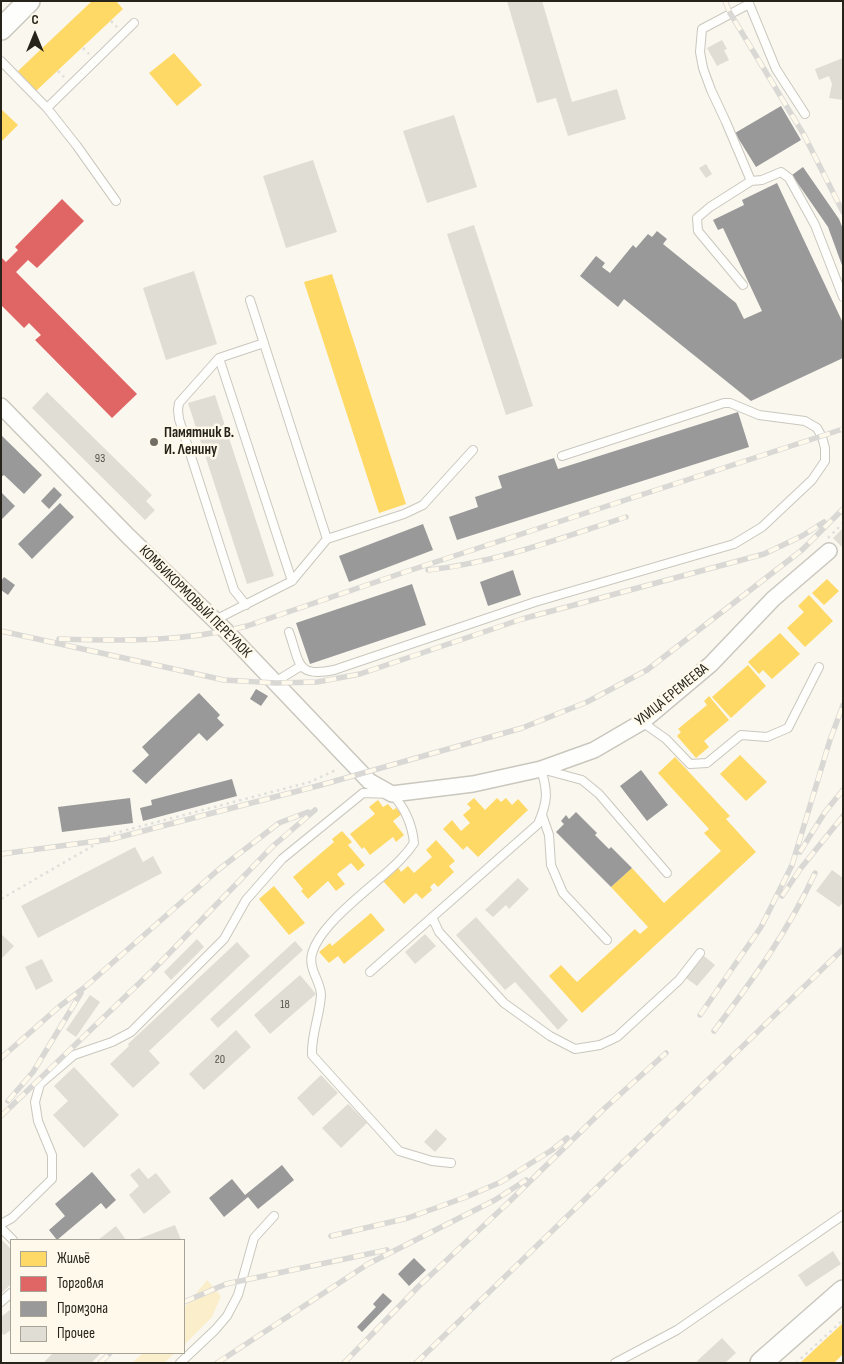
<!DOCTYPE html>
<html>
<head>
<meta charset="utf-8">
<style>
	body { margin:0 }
	#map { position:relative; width:844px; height:1364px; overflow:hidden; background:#faf7ee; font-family:"Sofia Sans Condensed",sans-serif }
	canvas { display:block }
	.frame { position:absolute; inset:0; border:2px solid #26231a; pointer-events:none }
	.legend { position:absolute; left:10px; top:1239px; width:175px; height:115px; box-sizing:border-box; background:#fef9ea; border:1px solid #a8a397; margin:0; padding:6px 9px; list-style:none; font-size:15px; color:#26231a }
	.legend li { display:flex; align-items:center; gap:10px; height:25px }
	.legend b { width:25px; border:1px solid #a8a397 }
	.north { position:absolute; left:10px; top:10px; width:50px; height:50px; -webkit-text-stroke:4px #fef9ea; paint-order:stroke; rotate:0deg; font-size:14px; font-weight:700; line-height:20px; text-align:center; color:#26231a }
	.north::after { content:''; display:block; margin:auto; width:18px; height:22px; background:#26231a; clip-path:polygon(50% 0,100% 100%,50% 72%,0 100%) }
</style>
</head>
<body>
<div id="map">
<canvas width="844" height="1364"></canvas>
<div class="frame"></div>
<ul class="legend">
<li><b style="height:14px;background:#ffd966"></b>Жильё</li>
<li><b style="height:14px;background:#e06666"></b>Торговля</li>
<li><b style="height:14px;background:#999"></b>Промзона</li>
<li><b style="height:14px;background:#e0ddd4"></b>Прочее</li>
</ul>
<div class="north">С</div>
</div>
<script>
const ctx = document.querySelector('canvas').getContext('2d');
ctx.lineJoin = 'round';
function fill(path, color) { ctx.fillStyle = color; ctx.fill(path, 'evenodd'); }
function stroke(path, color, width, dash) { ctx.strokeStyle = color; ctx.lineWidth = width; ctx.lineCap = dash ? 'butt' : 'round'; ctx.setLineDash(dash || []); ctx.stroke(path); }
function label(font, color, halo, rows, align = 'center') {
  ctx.font = font + ' "Sofia Sans Condensed",sans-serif'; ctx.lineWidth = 5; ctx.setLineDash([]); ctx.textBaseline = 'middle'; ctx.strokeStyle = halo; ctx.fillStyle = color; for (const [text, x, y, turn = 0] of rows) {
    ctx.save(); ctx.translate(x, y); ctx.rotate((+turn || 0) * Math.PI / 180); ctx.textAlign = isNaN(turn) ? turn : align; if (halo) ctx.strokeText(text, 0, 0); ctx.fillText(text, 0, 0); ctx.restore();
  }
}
const green = new Path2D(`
	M207 1280 221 1296 212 1317 184 1345V1308Z
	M143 1353H175L164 1363H132Z`);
const homes = new Path2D(`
	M92 1H116L123 9 36 91 18 71Z
	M174 53 202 85 177 106 149 73Z
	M1 109 18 125 1 142Z
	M332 274 406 504 379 513 304 282Z
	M827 579 839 591 824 605 812 593Z
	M809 595 833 621 805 647 787 628 804 612 798 606Z
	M780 633 800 654 772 679 763 670 759 674 748 662Z
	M748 665 766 686 731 718 712 697Z
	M709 696 729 720 704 741 709 747 696 758 677 736 681 732 678 729 707 705 704 701Z
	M740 755 767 782 746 801 720 774Z
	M675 757 730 816 726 819 756 852 582 1013 549 976 561 965 577 982 635 929 640 934 648 927 611 887 632 868 664 903 721 851 704 833 709 829 658 773Z
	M474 798 485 810 497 798 501 802 506 798 512 805 518 799 528 810 478 857 467 846 463 850 443 829 452 820 461 831 470 823 463 815 471 808 467 804Z
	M378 800 383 807 388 804 393 810 396 808 402 814 393 821 404 835 396 842 393 837 370 855 364 847 362 849 350 834 375 814 369 807Z
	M342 831 352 842 348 845 365 865 358 871 351 863 337 874 345 884 336 891 328 881 308 899 301 891 303 889 293 877 334 842 332 839Z
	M436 840 455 861 449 866 454 872 438 887 434 883 430 887 432 890 422 899 416 893 404 904 383 881 398 867 401 872 408 866 414 873 432 857 426 850Z
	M274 886 305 923 289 935 259 899Z
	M371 913 385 930 344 964 338 956 329 963 319 952 330 943 332 946Z
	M843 1323V1354L834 1363H800Z`);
const shops = new Path2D(`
	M62 199 84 221 37 268 28 260 16 272 137 394 112 418 35 340 41 335 29 323 24 328 1 305V257L6 262 18 250 15 247Z`);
const industry = new Path2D(`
	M781 106 801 140 756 167 735 133Z
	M803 167 839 219 843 229V268L828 227 792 175Z
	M777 183 843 323V358L751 401 624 299 618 307 580 276 596 256 605 263 602 267 610 273 633 245 636 248 648 234 652 237 657 231 667 239 663 244 736 303 744 319 762 311 723 228 718 230 713 220 744 205 742 200Z
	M738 412 749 447 457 540 449 517 478 507 475 497 502 488 498 476 554 458 558 469Z
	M1 435 42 475 24 494 4 475 1 477Z
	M54 487 62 495 49 509 41 501Z
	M1 492 15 506 1 520Z
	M60 503 74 517 32 559 18 544Z
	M423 524 433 550 349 582 339 556Z
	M513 570 521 595 488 606 480 582Z
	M4 577 15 585 8 595 1 590V581Z
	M412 584 426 625 310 664 296 623Z
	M256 689 268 696 261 706 250 699Z
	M199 693 220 715 217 718 224 725 207 741 199 733 146 784 132 771 149 755 142 747Z
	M641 770 668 805 647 821 620 786Z
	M232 779 237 796 143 821 140 808 152 805 151 800Z
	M130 798 133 823 62 832 58 807Z
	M576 812 597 833 595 835 609 849 611 847 632 868 611 887 556 832 564 824 561 821 566 815 569 819Z
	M282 1165 294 1180 258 1209 248 1197 224 1217 209 1198 232 1179 245 1195Z
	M92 1172 116 1200 106 1209 101 1203 57 1240 49 1230 65 1216 55 1204Z
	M414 1258 426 1270 409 1286 398 1274Z
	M383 1293 392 1301 362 1332 357 1327 376 1307 373 1304Z`);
const building = new Path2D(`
	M507 1H542L572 102 617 89 626 119 568 136 556 98 537 103Z
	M722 40 727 49 724 50 729 60 717 66 707 48Z
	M843 58V100L829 98 832 84 829 76 819 80 815 69Z
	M454 115 477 187 427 203 403 131Z
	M313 160 337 232 286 248 263 176Z
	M706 164 712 174 706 178 699 168Z
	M474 225 533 406 506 415 447 234Z
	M194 271 217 344 166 360 143 288Z
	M47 392 152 495 146 501 155 510 145 520 32 408Z
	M215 395 274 576 247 584 188 403Z
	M843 528V546L842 547 833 538Z
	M135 847 143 862 153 856 162 873 38 938 21 906Z
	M832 870 843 878V902L839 907 816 891Z
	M518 878 529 889 509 909 506 905 493 917 485 910Z
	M476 917 568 1020 558 1030 515 982 505 990 456 935Z
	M1 934 14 946 1 959Z
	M425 934 436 946 415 964 405 952Z
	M197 939 204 947 171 980 164 972Z
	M295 941 303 950 218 1028 210 1019Z
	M237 942 250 956 149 1051 160 1063 133 1088 110 1064 129 1046 128 1044Z
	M704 956 715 965 697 986 686 978Z
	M42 959 53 981 36 990 25 967Z
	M300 975 316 994 270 1034 254 1015Z
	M90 995 100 1002 76 1037 66 1030Z
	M236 1030 251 1047 204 1090 189 1074Z
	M74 1067 119 1115 84 1148 53 1115 68 1101 54 1086Z
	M321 1075 338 1093 313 1116 297 1098Z
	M348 1104 367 1123 341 1148 322 1128Z
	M436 1129 447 1139 435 1152 424 1142Z
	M139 1168 148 1179 156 1173 171 1192 144 1214 129 1195 139 1186 130 1175Z
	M175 1225 181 1240H136Z
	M116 1226 126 1240H98Z
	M1 1239 11 1249V1284L1 1294Z
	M833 1251 841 1264 806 1287 798 1275Z
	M11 1309V1330L4 1335 1 1332V1317Z
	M722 1338 736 1353 725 1363H699L697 1361Z
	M53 1353H101L91 1363H43Z`);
const path = new Path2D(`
	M111 21 117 27
	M83 48 89 54
	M58 71 64 77
	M828 538 843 523
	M1 891 3 898
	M1 899 115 833 310 782 338 769
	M796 1363 843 1320`);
const lane = new Path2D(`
	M748 1 776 69 805 114
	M749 4 702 29 700 52 703 68 711 90 726 122 751 181 762 180 781 172 789 178 815 225 843 297
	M1 61 47 108 77 146 116 201
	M47 108 134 23
	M743 285 698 231 697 218 710 207 751 181
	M250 300 327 539
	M219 358 292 581
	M246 605 234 590 179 419 178 410 179 403 219 358 264 343
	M215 620 292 581 327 539 404 514 423 505 473 450
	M289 632C300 663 296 678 334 670L535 602 734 544 762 527 812 480 825 461V448L822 437 817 428 805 421 759 415 730 403H724L562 456
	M275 682 301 666
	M642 722 666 739 690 764 707 763 741 735 767 737 788 728 819 667
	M545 770 582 780 599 794 667 873
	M542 815 549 835 551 865 563 893 607 940
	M432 917 439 932 504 1003 550 1036 575 1049 600 1045 617 1037 679 980 700 953
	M370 972 538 824C548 801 548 792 541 769
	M1 1224 12 1218 52 1179V1155L38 1121 35 1102 40 1084 74 1055 112 1042 131 1032 224 939 246 900 282 859 363 793 392 794C405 808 412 823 414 843 410 849 405 855 400 860 376 885 320 922 312 954 308 969 321 982 321 995 320 1015 311 1035 312 1055L399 1151 432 1161 451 1163
	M1 1228 13 1240
	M1 1302 11 1293
	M180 1363 215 1330 227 1316 238 1295 254 1238 274 1216
	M615 1363 677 1330 843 1215`);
const street = new Path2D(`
	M1 406 129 537 226 631 369 781 392 794 473 784 541 769 594 750 642 722 711 664 773 599 829 551`);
const secondary = new Path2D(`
	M1 29 29 1
	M761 1363 843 1291`);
const rail = new Path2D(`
	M725 1 730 13 804 135 843 212
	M428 570C495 563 561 538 626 517
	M1 631 224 680 276 683 317 682 360 674 522 619 764 554 802 536 824 522
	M59 639C125 641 183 642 247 626L405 572 843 429
	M800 852 825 812 843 790
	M1 854 112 839 321 785 522 728 587 702 647 670 802 550 843 509
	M782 896 801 868 843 816
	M700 1015 761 927 792 865 830 740 843 705
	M714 1031C752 981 789 930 815 873
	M1 1058 60 1006 85 987 218 870 279 823 308 812
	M8 1101 33 1072 81 993
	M1 1116 154 969 273 846 315 810
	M331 1236 408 1218 466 1197 501 1182 552 1150 567 1138
	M184 1302 226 1284 387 1250
	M100 1363 110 1353
	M217 1363 368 1264 495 1200 526 1180
	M344 1363 419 1286 510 1201 606 1107 666 1053
	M416 1363 843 949`);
const markers = [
	[154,442,5,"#706d64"]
];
const numberNames = [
	["93",100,459],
	["18",285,1005],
	["20",220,1060]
];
const poiNames = [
	["Памятник В.",164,433],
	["И. Ленину",164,450]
];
const streetNames = [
	["КОМБИКОРМОВЫЙ ПЕРЕУЛОК",195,602,45],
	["УЛИЦА ЕРЕМЕЕВА",672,695,-39]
];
fill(green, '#fbeecb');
fill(homes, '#ffd966');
fill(shops, '#e06666');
fill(industry, '#999');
fill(building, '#e0ddd4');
stroke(lane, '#cac7be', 10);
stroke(street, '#cac7be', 18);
stroke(secondary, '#cac7be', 24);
stroke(path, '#e0dfdc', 2.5, [2.5, 4]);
stroke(lane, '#fefefc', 8);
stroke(street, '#fefefc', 15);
stroke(secondary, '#fefefc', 21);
stroke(rail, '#d9d8d5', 5.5);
stroke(rail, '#fef9ea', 4, [11]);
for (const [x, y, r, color] of markers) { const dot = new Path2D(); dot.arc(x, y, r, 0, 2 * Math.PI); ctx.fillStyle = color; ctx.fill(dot); stroke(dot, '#fef9ea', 2); }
label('12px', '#545248', null, numberNames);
label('bold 15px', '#26231a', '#fef9ea', poiNames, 'left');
label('15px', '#26231a', '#fef9ea', streetNames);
</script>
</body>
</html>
